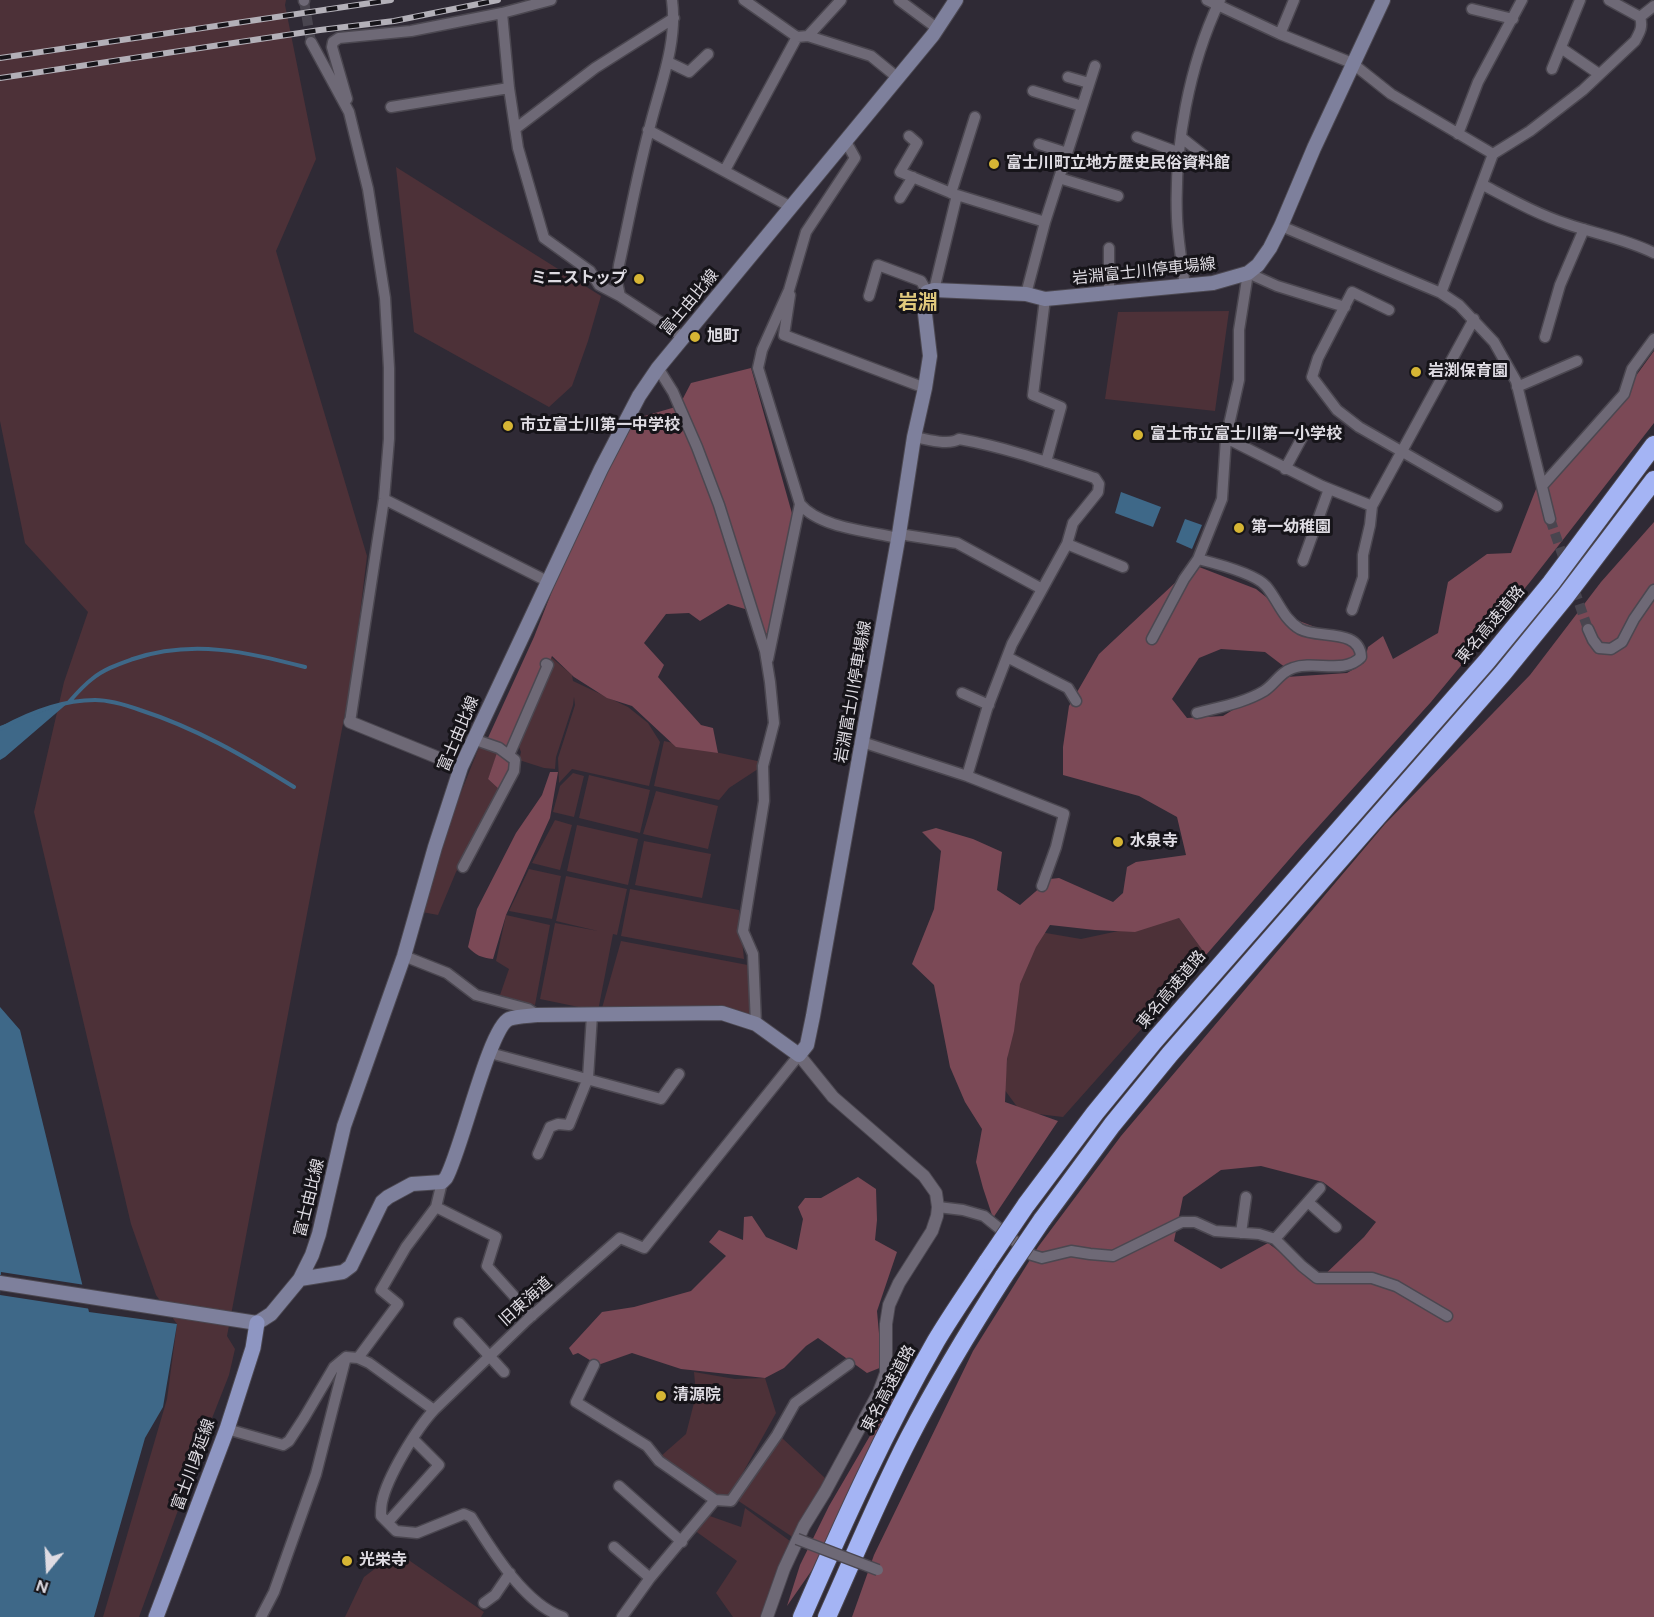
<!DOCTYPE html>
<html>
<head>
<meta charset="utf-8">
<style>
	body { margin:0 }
	#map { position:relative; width:1654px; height:1617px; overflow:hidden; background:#2f2a35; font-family:"DM Sans",sans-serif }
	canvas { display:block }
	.north { position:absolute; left:18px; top:1539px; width:60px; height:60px; -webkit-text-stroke:4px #161419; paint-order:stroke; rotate:198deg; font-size:16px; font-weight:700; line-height:24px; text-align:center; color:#dfdce3 }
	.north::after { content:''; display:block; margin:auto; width:21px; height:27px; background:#dfdce3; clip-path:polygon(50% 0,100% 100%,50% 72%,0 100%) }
</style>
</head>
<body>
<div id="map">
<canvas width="1654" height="1617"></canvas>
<div class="north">N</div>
</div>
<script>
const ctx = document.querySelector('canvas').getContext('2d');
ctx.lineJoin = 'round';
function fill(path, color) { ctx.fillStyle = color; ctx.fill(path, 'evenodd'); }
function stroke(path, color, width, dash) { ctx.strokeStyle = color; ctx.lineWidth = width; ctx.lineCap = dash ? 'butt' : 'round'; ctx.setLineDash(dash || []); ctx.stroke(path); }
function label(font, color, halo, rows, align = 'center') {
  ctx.font = font + ' "DM Sans","Noto Sans JP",sans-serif'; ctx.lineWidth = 6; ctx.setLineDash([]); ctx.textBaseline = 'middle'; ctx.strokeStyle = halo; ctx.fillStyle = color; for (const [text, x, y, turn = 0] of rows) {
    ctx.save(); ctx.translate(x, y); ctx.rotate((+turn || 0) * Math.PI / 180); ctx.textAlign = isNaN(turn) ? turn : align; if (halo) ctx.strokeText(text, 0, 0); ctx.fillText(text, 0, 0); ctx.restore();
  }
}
const green = new Path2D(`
	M0 0H286L285 5 316 159 276 251 367 556 353 671 227 1336 235 1349 229 1375 207 1431 139 1617H103L167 1399 177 1324 156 1295 131 1224 34 812 64 682 88 612 25 543 0 421Z
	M396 167 601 296 588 341 572 386 549 407 414 332Z
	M1229 311 1215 411 1105 399 1118 312Z
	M551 657 572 675 573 681 628 707 648 723 660 742 649 786 572 769 559 783 558 758 575 705 574 697 573 705 556 757 555 769 544 768 519 760 521 752 517 742Z
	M664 741 762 762 761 767 729 788 719 800 654 786Z
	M480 745 497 754 488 779 501 791 456 872 438 915 422 912C435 854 458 800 480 745Z
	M573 773 584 776 574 817 553 812 560 786Z
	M589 775 650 790 640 833 579 818Z
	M656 791 718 806 708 849 643 834Z
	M555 820 572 825 560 870 532 863Z
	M577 825 638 839 628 885 567 871Z
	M644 841 711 854 702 898 635 885Z
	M529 869 561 876 552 919 509 911Z
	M566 876 627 889 617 935 613 934 598 1011 540 999 555 923 598 931 556 921Z
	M630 889 739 910 744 959 621 936Z
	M506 915 550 925 535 1005 500 995 509 969 496 961Z
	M1179 918 1206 955 1200 963 1063 1117 1021 1112 1004 1089 1015 986 1040 932 1081 939Z
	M621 941 753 966 751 1018 602 1008Z
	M694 1372 735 1379 765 1378 776 1413 731 1494 721 1497 670 1465 661 1456 686 1434 696 1395Z
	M782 1438 825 1478 794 1538 734 1498Z
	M745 1508 790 1541 760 1617H733L716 1593 737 1561 694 1530 707 1515 741 1527Z
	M397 1552 484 1612 481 1617H345L364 1577Z`);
const forest = new Path2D(`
	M1654 351V423L1530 582 1431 702 1300 847 1206 955 1179 918 1135 932 1095 930 1050 925 1036 947 1020 984 1014 1031 1007 1059 1005 1102 1058 1121 993 1218 983 1188 976 1162 982 1129 965 1102 950 1067 934 985 912 964 934 909 941 851 922 832 936 828 973 839 1002 852 997 890 1020 905 1050 879 1059 878 1113 902 1123 893 1127 867 1136 862 1186 855 1177 817 1139 796 1063 775V747L1069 706 1099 654 1194 565 1256 589 1294 619 1362 645 1355 663 1286 668 1265 652 1221 649 1199 658 1172 699 1187 718 1223 716 1286 677 1347 673 1364 663 1368 647 1383 636 1393 659 1438 633 1448 582 1487 554 1511 553 1536 489 1585 446Z
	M751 368 793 517 772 640 745 609 728 604 700 621 689 613 666 614 644 643 664 665 658 677 701 725 713 728 718 753 676 747 632 706 607 698 574 677 552 656 511 748 515 769 501 791 488 779 500 744 487 740 534 637 571 543 634 419 679 406 691 383Z
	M1654 522V1617H852L874 1555 973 1351 1038 1247 1121 1136 1385 824 1530 675 1601 582ZM1261 1166 1323 1182 1376 1222 1364 1237 1318 1281 1268 1243 1221 1269 1174 1241 1183 1197 1221 1170Z
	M550 772H558L550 818 506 915 493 959C482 958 475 955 468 947L477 909 516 833 542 795Z
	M858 1177 876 1189 877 1220 875 1240 897 1252 877 1311 882 1367 867 1373 818 1338 806 1346 784 1368 765 1378 681 1369 632 1353 598 1365 578 1353 573 1355 569 1348 602 1312 634 1307 691 1291 726 1256 709 1242 719 1230 743 1240 744 1217 752 1216 766 1237 797 1250 803 1219 798 1207 805 1198H821Z
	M892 1398 896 1400 863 1463 812 1570 787 1606 800 1565 829 1506Z`);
const water = new Path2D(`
	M1121 492 1161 507 1153 527 1115 513Z
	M1185 519 1202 525 1192 549 1176 542Z
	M69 702 5 757 0 760V726Z
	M0 1007 20 1030 89 1312 177 1324 163 1407 145 1438 94 1617H0Z`);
const pier = new Path2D(`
	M1 1272 85 1285 91 1309 0 1295Z`);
const stream = new Path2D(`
	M69 702C76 694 84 685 92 679 104 669 119 664 133 659 193 639 246 652 305 667
	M0 729C29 713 62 700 95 700 109 700 126 705 140 710 196 728 244 756 294 787`);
const minorTunnel = new Path2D(`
	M304 1 311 42
	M1550 519 1588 629`);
const minor = new Path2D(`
	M304 0V1
	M672 0C678 44 659 88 649 130 637 175 629 220 619 265L617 282 620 296 683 337
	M744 0 797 37 808 36 841 0
	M899 0 938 29
	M1207 0 1280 34 1352 63 1391 94 1493 154
	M1472 9 1513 19
	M502 13 509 88 518 148 544 238 590 271 599 285 620 296
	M1640 17 1654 6
	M1280 34 1294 0
	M808 36 871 56 898 78
	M311 42 349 112 368 189 385 298 389 368V439L384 499 350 722
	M1561 48 1599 74
	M668 62 689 72 708 54
	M1552 69 1580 0
	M1068 77 1089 83
	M1033 91 1082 106
	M347 99 332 47 333 42 339 38 411 31 502 13 551 0
	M391 107 509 88
	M515 129 595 68 674 18
	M648 130 791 207
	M1458 134 1478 82 1522 0
	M909 136 917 143 900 172 951 193
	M1137 137 1180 153
	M1182 138 1211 161
	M845 140 855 158 806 232 789 290 762 350 758 368 800 504C820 528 868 531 898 538
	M1039 144 1067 153
	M725 170 797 37
	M1059 178 1118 196
	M1483 185C1510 199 1537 214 1567 224 1596 234 1626 239 1654 253
	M956 195 951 193 975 117
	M900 198 913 177
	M1281 226 1441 293 1459 305 1494 342 1516 381 1550 519
	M1185 286C1182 264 1178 241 1177 218 1174 146 1189 65 1220 0
	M934 290 957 195 1045 222
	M1109 293V248
	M1441 293 1493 154 1530 131 1583 90 1635 41C1640 32 1643 27 1640 17L1609 0
	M1026 294 1045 222 1095 66
	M790 295 784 335 925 388
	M869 296 878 265 921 281 927 292
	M1045 299 1033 395 1061 407 1046 462
	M1389 310 1352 292 1318 358 1312 377 1337 410 1359 427 1497 506
	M1545 337 1560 285 1584 229
	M658 368 673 392 697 447 719 505 765 651 770 682 774 723 763 766 764 801 743 931 753 954 756 1024
	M1517 387 1577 361
	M914 437C927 439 948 446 959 439 1005 447 1050 463 1095 478L1099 484 1098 492 1073 523 1067 544 1012 644 987 709 967 776
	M1226 438 1322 486 1372 506
	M1285 469 1304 434
	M1542 486 1624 394 1632 369 1654 339
	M384 499 547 581
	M899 534 957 543 1042 589
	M1067 544 1123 567
	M1303 561 1329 489
	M1352 610 1363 577V555L1370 525 1372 506 1474 319
	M1588 629 1593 640 1599 648 1611 649 1622 642 1634 619 1654 590
	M1152 639 1184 579 1198 559
	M1007 657 1068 688 1076 701
	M768 659 800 504
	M962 693 989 705
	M1197 713C1219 707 1244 703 1264 691 1275 684 1280 672 1293 668 1315 660 1344 675 1361 657 1360 628 1318 639 1300 629 1283 619 1278 600 1266 586 1256 574 1214 563 1198 559L1222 499 1226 438 1239 380V330L1248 273 1277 286 1345 307
	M862 742 967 776 1064 814 1056 847 1042 886
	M509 755 548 665 546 664
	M463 867 514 771 515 760 499 748 473 739
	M404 956 447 973 476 995 528 1009 537 1015
	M490 1053 661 1099 679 1074
	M538 1154 550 1127 558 1124 569 1125 588 1078 592 1015
	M1308 1202 1336 1227
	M436 1207 496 1237 487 1266 532 1316
	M938 1207 963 1210 984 1216 1032 1255 1042 1258 1071 1251 1090 1254 1113 1256 1182 1222H1195L1215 1231 1259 1234 1275 1239 1302 1266 1317 1278H1372L1396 1286 1447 1316
	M1241 1233 1246 1197
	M1275 1239 1320 1188
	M459 1323 504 1372
	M358 1358 398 1304 381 1290 406 1247 436 1207 442 1182
	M594 1365 576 1402 647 1446 659 1461 715 1500 731 1501 777 1435 795 1403 849 1364
	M227 1429 283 1445 289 1441 304 1418 334 1367 346 1357 358 1358 369 1363 434 1410
	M619 1486 682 1542
	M388 1522 439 1465 413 1439
	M614 1547 650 1578
	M484 1603 495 1595 510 1573
	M261 1617 274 1592 316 1474 346 1357
	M563 1617C525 1605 491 1549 471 1517L464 1514 417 1533 396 1531 381 1516C381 1512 381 1506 382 1502 387 1477 417 1428 434 1410L527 1320 620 1238 644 1248 799 1055
	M622 1617 650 1578 715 1500`);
const tertiary = new Path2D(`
	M350 722 461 767
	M767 1617 784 1569 804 1526 825 1492 879 1392 886 1373V1324L889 1305 899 1283 932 1231 937 1216 938 1207 936 1193 924 1176 833 1097 799 1055`);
const secondary = new Path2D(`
	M300 1279 343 1272 351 1266 382 1202 388 1197 412 1184 442 1182 446 1178C461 1152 489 1028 509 1019 517 1016 529 1016 537 1015L722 1013 756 1024 799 1055 807 1045 813 1016 899 534 914 437 925 388 930 356 923 297 927 292 934 290 1026 294 1045 299 1213 283 1248 273 1258 265 1270 248 1281 226 1314 148 1383 0
	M0 1283 257 1323 271 1314 300 1279 312 1255 319 1234 344 1126 404 956 435 847 461 767 601 469 639 396 658 368 933 35 956 0`);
const primary = new Path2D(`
	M156 1617 227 1429 253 1348 257 1323`);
const motorway = new Path2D(`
	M1026 1205 1095 1113 1154 1041 1487 661 1551 583 1654 445
	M1042 1220 1112 1125 1170 1054 1503 673 1565 597 1654 480
	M802 1617C843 1523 885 1430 936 1341 952 1314 971 1287 988 1261
	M827 1617C854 1557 879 1496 909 1438 938 1382 970 1329 1004 1276`);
const rail = new Path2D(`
	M0 58 391 0
	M0 78 320 30 394 21 498 0`);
const minorBridge = new Path2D(`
	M797 1539 878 1570`);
const motorwayBridge = new Path2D(`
	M988 1261 1026 1205
	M1004 1276 1042 1220`);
const markers = [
	[994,164,6,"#d6b534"],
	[639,279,6,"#d6b534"],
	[695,337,6,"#d6b534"],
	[1416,372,6,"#d6b534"],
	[508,426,6,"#d6b534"],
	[1138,435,6,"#d6b534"],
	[1239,528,6,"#d6b534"],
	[1118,842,6,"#d6b534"],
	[661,1396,6,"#d6b534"],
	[347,1561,6,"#d6b534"]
];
const poiNames = [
	["富士川町立地方歴史民俗資料館",1006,164],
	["ミニストップ",627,279,"right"],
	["旭町",707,337],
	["岩渕保育園",1428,372],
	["市立富士川第一中学校",520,426],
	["富士市立富士川第一小学校",1150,435],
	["第一幼稚園",1251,528],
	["水泉寺",1130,842],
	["清源院",673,1396],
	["光栄寺",359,1561]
];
const streetNames = [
	["岩淵富士川停車場線",1144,272,-6],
	["富士由比線",690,303,-50],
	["東名高速道路",1491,625,-50],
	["岩淵富士川停車場線",854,692,-80],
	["富士由比線",459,734,-67],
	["東名高速道路",1172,990,-50],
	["富士由比線",310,1198,-76],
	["旧東海道",526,1302,-42],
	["東名高速道路",889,1389,-62],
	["富士川身延線",194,1465,-70]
];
const quarterNames = [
	["岩淵",918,304]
];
fill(green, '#4d3138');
fill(forest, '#7b4956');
fill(water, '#3e6888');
fill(pier, '#2f2a35');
stroke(stream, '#3e6888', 4);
stroke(minorTunnel, '#49454f', 10, [10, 5]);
stroke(minor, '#4b4750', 13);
stroke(tertiary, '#4b4750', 14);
stroke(secondary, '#4b4750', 16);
stroke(primary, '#4b4750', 17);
stroke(motorway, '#4b4750', 20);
stroke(minor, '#6e6976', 10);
stroke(tertiary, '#6e6976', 12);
stroke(secondary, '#7e809c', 14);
stroke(primary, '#8e96c2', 15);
stroke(motorway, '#a4b4f4', 18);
stroke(rail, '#b3b0b8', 6);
stroke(rail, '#161419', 4, [11]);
stroke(minorBridge, '#4b4750', 13, []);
stroke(motorwayBridge, '#4b4750', 20, []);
stroke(minorBridge, '#6e6976', 10);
stroke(motorwayBridge, '#a4b4f4', 18);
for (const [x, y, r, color] of markers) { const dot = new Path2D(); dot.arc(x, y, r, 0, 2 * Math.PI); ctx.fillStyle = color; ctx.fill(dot); stroke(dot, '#161419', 2); }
label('bold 16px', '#dfdce3', '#161419', poiNames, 'left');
label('16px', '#dfdce3', '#161419', streetNames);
label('bold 20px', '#e0c97c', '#161419', quarterNames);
</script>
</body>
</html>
